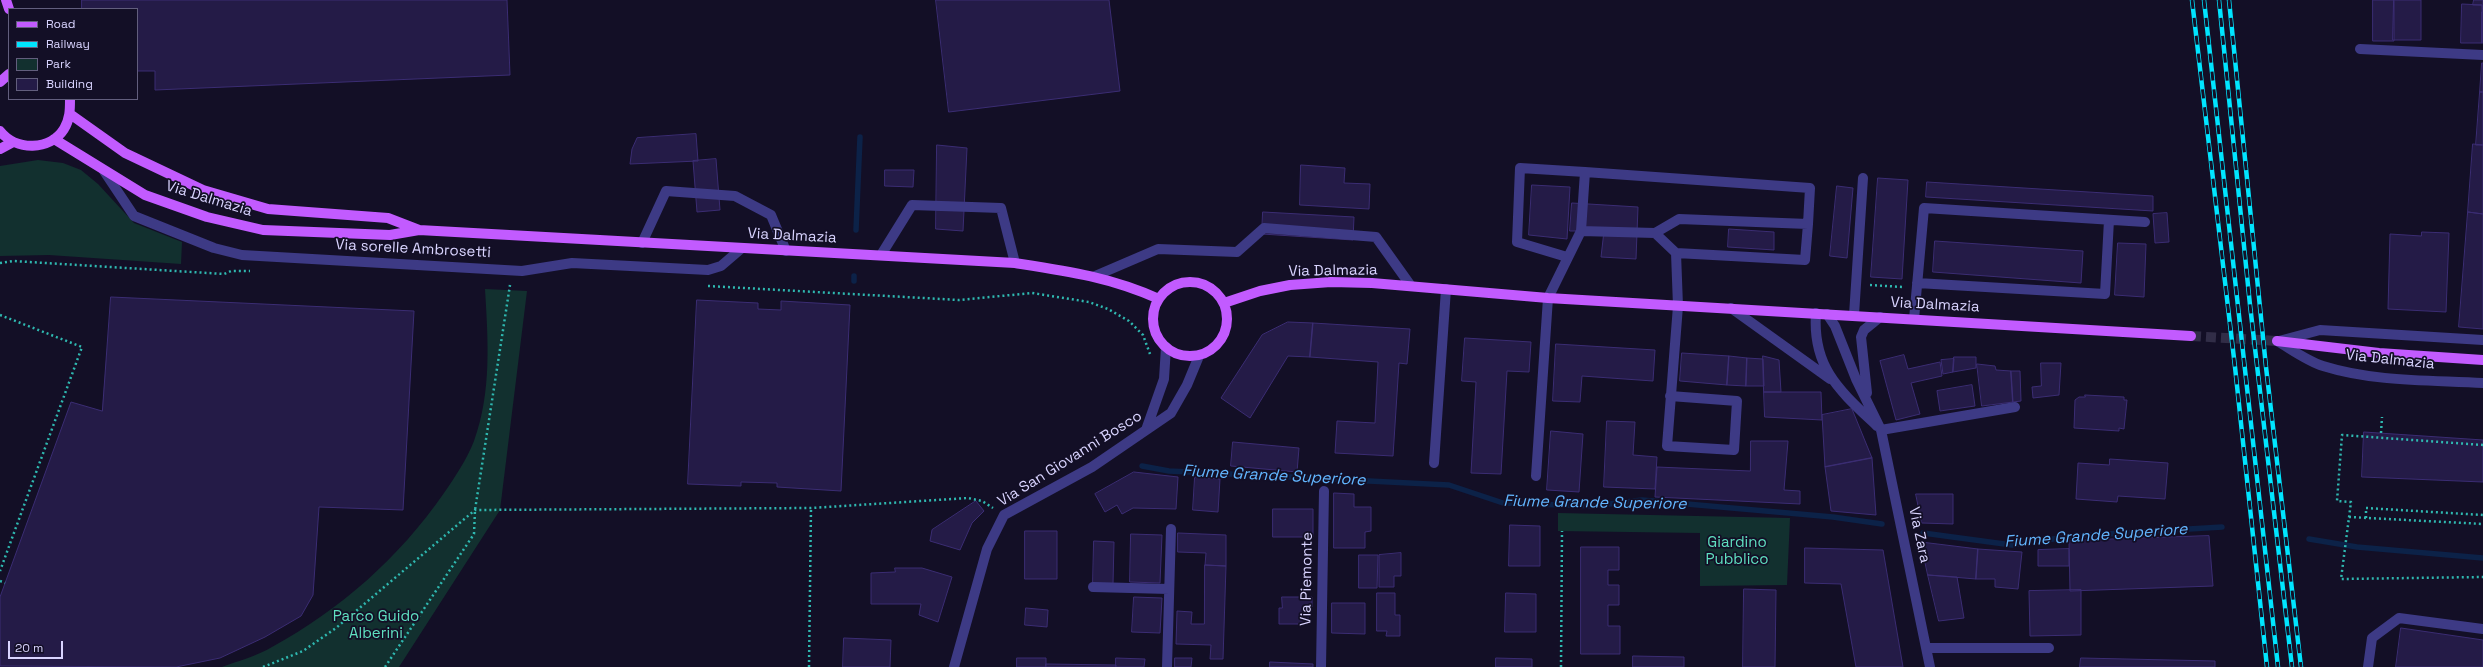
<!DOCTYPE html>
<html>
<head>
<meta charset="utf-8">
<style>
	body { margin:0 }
	#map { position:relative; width:2483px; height:667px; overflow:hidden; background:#130f26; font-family:"Space Grotesk",sans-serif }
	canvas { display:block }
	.legend { position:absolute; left:8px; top:8px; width:130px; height:92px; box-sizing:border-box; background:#130f26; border:1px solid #625e7d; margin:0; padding:5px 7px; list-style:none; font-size:12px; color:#d9d4ff }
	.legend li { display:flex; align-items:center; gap:8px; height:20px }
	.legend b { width:20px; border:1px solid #625e7d }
	.scale { position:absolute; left:8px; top:641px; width:55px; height:18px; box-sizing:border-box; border:2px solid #d9d4ff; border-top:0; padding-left:5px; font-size:12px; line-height:14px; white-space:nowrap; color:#d9d4ff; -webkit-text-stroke:3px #130f26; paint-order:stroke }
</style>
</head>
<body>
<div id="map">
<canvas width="2483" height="667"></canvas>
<ul class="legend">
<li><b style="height:5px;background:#c25bff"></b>Road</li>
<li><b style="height:5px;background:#00e5ff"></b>Railway</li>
<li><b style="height:11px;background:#12302f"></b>Park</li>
<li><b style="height:11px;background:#241b47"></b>Building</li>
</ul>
<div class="scale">20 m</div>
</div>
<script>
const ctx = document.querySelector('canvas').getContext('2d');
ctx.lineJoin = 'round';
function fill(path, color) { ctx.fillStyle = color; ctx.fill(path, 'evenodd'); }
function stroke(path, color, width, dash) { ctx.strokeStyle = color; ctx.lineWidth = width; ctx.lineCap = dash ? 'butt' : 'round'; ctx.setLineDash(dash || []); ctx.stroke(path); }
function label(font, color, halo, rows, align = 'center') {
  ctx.font = font + ' "Space Grotesk",sans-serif'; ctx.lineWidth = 3.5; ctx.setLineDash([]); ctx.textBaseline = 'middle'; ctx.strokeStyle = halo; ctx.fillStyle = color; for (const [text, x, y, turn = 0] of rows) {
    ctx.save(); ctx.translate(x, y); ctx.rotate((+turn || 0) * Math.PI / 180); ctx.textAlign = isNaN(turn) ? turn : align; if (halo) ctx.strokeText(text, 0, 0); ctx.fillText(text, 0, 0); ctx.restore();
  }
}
const green = new Path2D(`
	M38 160 63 163 81 170 98 184 134 223 182 242 181 264 49 255 0 256V166Z
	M485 289 527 291 500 510 399 667H222C238 661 257 656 272 647 341 609 399 558 444 493 455 477 467 459 474 441 492 392 488 339 485 289Z
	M1558 513 1790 518 1787 585 1700 586V533L1558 531Z`);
const stream = new Path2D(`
	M856 230 860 137
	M854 281V276
	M1142 466 1169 471 1449 485 1503 503 1593 506 1642 500 1833 517 1882 524
	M1923 533 2012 545 2074 536 2222 527
	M2309 539 2357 547 2483 558`);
const building = new Path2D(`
	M82 0H507L510 75 155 90V71H137V9H82Z
	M936 0H1109L1120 91 949 112Z
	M2373 0H2394V41H2373Z
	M2394 0H2421V40H2393Z
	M2474 0H2483V12L2482 5H2473Z
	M2462 4 2482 5V43H2461Z
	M2482 12H2483V43H2482Z
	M2482 63H2483V92H2480Z
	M2480 92H2483V145H2476Z
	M696 134 698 161 630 164 632 149 637 138Z
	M2473 144 2483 145V214L2468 212Z
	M937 145 967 148 963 231 936 229Z
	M716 159 720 210 697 212 693 161Z
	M1301 165 1345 168 1344 183 1370 184 1369 209 1300 205Z
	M885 170H914L913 187 885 186Z
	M1878 178 1908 180 1902 279 1871 277Z
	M1927 182 2153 196V211L1926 197Z
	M1532 185 1570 187 1567 239 1529 235Z
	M1837 186 1853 188 1847 258 1830 256Z
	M1572 203 1638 207 1636 259 1601 257 1604 231H1570Z
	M1263 212 1354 217 1353 240 1262 234Z
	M2468 212 2483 214V329L2459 327Z
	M2167 213 2169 242 2155 243 2153 214Z
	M1729 229 1774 232V250L1728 247Z
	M2422 232 2449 233 2446 312 2388 309 2390 234 2421 236Z
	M1935 241 2083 251 2081 283 1933 272Z
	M2118 243 2146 244 2144 297 2115 295Z
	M111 297 414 311 403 510 319 507 313 595 301 616 265 637 220 658 176 667 0 666V597L71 402 102 411Z
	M697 300 758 303V309L781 310V301L850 305 841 491 777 487V483L741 482V486L688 484Z
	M1288 322 1313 323 1310 357 1288 356 1250 418 1221 398 1262 335Z
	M1313 323 1410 329 1407 364 1399 363 1393 456 1335 453 1337 421 1375 423 1378 362 1310 357Z
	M1465 338 1531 342 1529 372 1507 371 1501 474 1471 473 1476 382 1462 381Z
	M1556 344 1655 350 1653 381 1582 376 1580 402 1553 401Z
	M1682 353 1729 356 1727 385 1680 381Z
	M1904 355 1908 369 1940 362 1942 376 1911 383 1920 414 1896 420 1880 361Z
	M1729 356 1747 358 1746 386 1727 385Z
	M1763 356 1779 360 1781 392H1764Z
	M1954 357H1976V368L1953 372Z
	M1747 358 1763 359 1764 386H1746Z
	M1954 359 1953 372 1943 374 1941 360Z
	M2041 363H2061L2059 395 2033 398 2032 387 2041 386Z
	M1977 364 1995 366 1996 370 2011 371 2013 402 1982 406Z
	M2011 371H2020L2021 401 2013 402Z
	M1972 385 1975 406 1940 411 1937 391Z
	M1764 392H1821L1822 420 1765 417Z
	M2085 395 2124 397V400H2127L2124 429 2119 428V431L2074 428 2075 400 2079 397H2085Z
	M1852 409 1872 458 1825 467 1822 415Z
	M1607 421 1635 422 1633 455 1657 457 1655 489 1604 487Z
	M1551 431 1583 434 1579 492 1547 490Z
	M2364 432 2483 440V482L2362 477Z
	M1751 441H1788L1784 490 1800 491V504L1655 497 1657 467 1750 471Z
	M1233 442 1299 448 1297 472 1231 466Z
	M1872 458 1876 515 1831 511 1825 467Z
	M2110 459 2168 463 2165 499 2118 496 2117 502 2076 499 2078 463 2109 465Z
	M1134 472 1178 477 1176 509 1133 508 1122 514 1117 505 1105 512 1095 494Z
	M1195 477 1220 479 1218 512 1193 510Z
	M1334 493 1354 494V507H1371V531L1365 532V548H1334Z
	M1916 494H1953V524L1922 523Z
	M976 501 984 511 972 523 960 550 930 541 932 530Z
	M1273 509H1313V537H1273Z
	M1510 525 1540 526V566H1509Z
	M1025 531H1057V579H1025Z
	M1178 533 1226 535V566L1205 565 1206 553 1178 552Z
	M1131 534 1162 535 1160 583 1130 582Z
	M2209 536 2213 586 2070 591 2069 541Z
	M1094 541 1114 542 1113 584 1093 583Z
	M1921 542 1978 549 1976 579 1928 575Z
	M1581 547H1619V570H1608V585H1619V605H1608V626H1620V654H1581Z
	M1805 548 1883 550 1903 667H1856L1841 584 1805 583Z
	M1978 549 2022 552 2018 589 1995 587V579H1976Z
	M2069 549V566H2038V550Z
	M1401 553V576H1394V587H1379V555Z
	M1359 555H1378L1377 588H1359Z
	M1205 565 1226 566 1223 659H1210L1211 645 1176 644 1177 611 1192 612 1191 624H1204Z
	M895 568H922L952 577 938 622 919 615 921 604H871V573L895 572Z
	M1928 575 1957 577 1964 618 1939 621Z
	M1744 589 1776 590 1775 667H1743Z
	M2081 590V635L2030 636 2029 591Z
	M1377 593H1395V615H1400V636H1386L1387 631H1377Z
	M1506 593 1536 594V632H1505Z
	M1134 597 1162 598 1160 633 1132 632Z
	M1282 597H1312V607H1308V624H1279V608H1282Z
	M1332 603H1365V634L1332 633Z
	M1026 608 1048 610 1047 627 1025 625Z
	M2401 628 2483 640V667H2396Z
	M844 638 891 640 890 667H843Z
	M1633 656 1684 657V667H1633Z
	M1017 658H1046V667H1017Z
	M1116 658 1145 659 1144 667H1116Z
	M1175 658H1192L1191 667H1175Z
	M1496 658 1532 659V667H1496Z
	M2081 658 2215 661V667H2080Z
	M1270 662 1313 664V667H1270Z
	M1046 664 1116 665V667H1046Z`);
const majorTunnel = new Path2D(`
	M2191 336 2277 341`);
const path = new Path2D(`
	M0 263 13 261 224 274 231 271H250
	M1870 285 1902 287
	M708 286 959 300 1032 293 1089 302 1108 309 1129 321 1143 335 1150 354
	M0 315 82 347 0 571
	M2381 433 2382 417
	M2483 445 2342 435 2337 501 2351 502 2341 579 2483 577
	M2349 517 2483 524
	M2366 518V508L2483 515
	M0 581 5 583
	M263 667 303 651 336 628 475 510 811 508 968 498 982 501 993 508
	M385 667 474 534 475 510 510 285
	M809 667 811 508
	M1561 667 1562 531`);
const minor = new Path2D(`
	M2360 49 2483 55
	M104 171 134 216 214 248 242 255 522 271 572 263 708 270 721 266 742 248
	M1581 231 1585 172 1810 188 1808 224
	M1655 233 1679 219 1808 224 1805 260 1676 253
	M642 243 666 191 735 196 771 215 786 251
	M881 255 912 205 1001 208 1015 263
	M1567 257 1517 242 1520 168 1585 172
	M1095 276 1158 249 1237 252 1264 228 1376 237 1411 286
	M1917 283 2105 294 2109 220
	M1731 308 1830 379
	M1816 313C1812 368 1840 391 1877 426
	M1827 314 1835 326 1856 379 1881 430 1930 667
	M1854 315 1863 178
	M1914 319 1924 208 2145 222
	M2277 341C2291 349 2307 361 2323 366 2374 382 2430 380 2483 383
	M2279 341 2320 330 2483 340
	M1867 393 1861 337 1864 330 1880 317
	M1146 430 1164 379 1166 347
	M1881 430 2015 407
	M1434 463 1446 289
	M1536 476 1548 298 1581 231 1655 233 1676 253 1678 306 1667 446 1734 450 1737 401 1670 396
	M1093 587 1169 589
	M1926 648H2049
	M954 667 987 549 1004 515 1092 467 1171 413 1187 385 1199 356
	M1167 667 1171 529
	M1321 667 1324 491
	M2368 667 2372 638 2399 618 2483 629`);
const major = new Path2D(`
	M6 0 9 9
	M0 82 9 74
	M70 114 125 153 203 190 268 209 388 218 419 230
	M0 131C16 151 50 151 64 129 70 119 70 110 70 99
	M54 139 145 195 207 217 263 230 390 235 419 230 1015 263C1067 271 1110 277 1159 299
	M0 149 13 142
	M1153 319a37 37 0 1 1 74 0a37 37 0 1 1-74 0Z
	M1224 303 1260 291 1290 285 1331 282 1372 283 1548 298 2191 336
	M2277 341 2379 353 2483 360`);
const rail = new Path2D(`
	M2192 0 2235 367 2267 667
	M2204 0 2278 667
	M2219 0 2250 305 2292 667
	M2229 0 2266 367 2301 667`);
const streetNames = [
	["Via Dalmazia",209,199,17],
	["Via Dalmazia",792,236,3],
	["Via sorelle Ambrosetti",413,249,3],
	["Via Dalmazia",1333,271,-1],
	["Via Dalmazia",1935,305,3],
	["Via Dalmazia",2390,360,6],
	["Via San Giovanni Bosco",1070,459,-32],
	["Via Zara",1919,535,78],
	["Via Piemonte",1307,579,-89]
];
const parkNames = [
	["Giardino",1737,543],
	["Pubblico",1737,560],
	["Parco Guido",376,617],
	["Alberini",376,634]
];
const waterNames = [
	["Fiume Grande Superiore",1274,476,3],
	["Fiume Grande Superiore",1595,503,1],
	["Fiume Grande Superiore",2096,536,-4]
];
fill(green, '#12302f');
stroke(stream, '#0c2248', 5.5);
fill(building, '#241b47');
stroke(building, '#3b2d73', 1);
stroke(majorTunnel, '#312d47', 10, [10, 5]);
stroke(path, '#2fb8b0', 2.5, [2, 3]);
stroke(minor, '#3d3a85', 10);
stroke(major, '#c25bff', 10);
stroke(rail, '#00e5ff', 4.5);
stroke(rail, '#130f26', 3, [9]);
label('15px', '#d9d4ff', '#130f26', streetNames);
label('15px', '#5fe0c0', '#130f26', parkNames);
label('italic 16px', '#62b6ff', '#130f26', waterNames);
</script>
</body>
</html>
